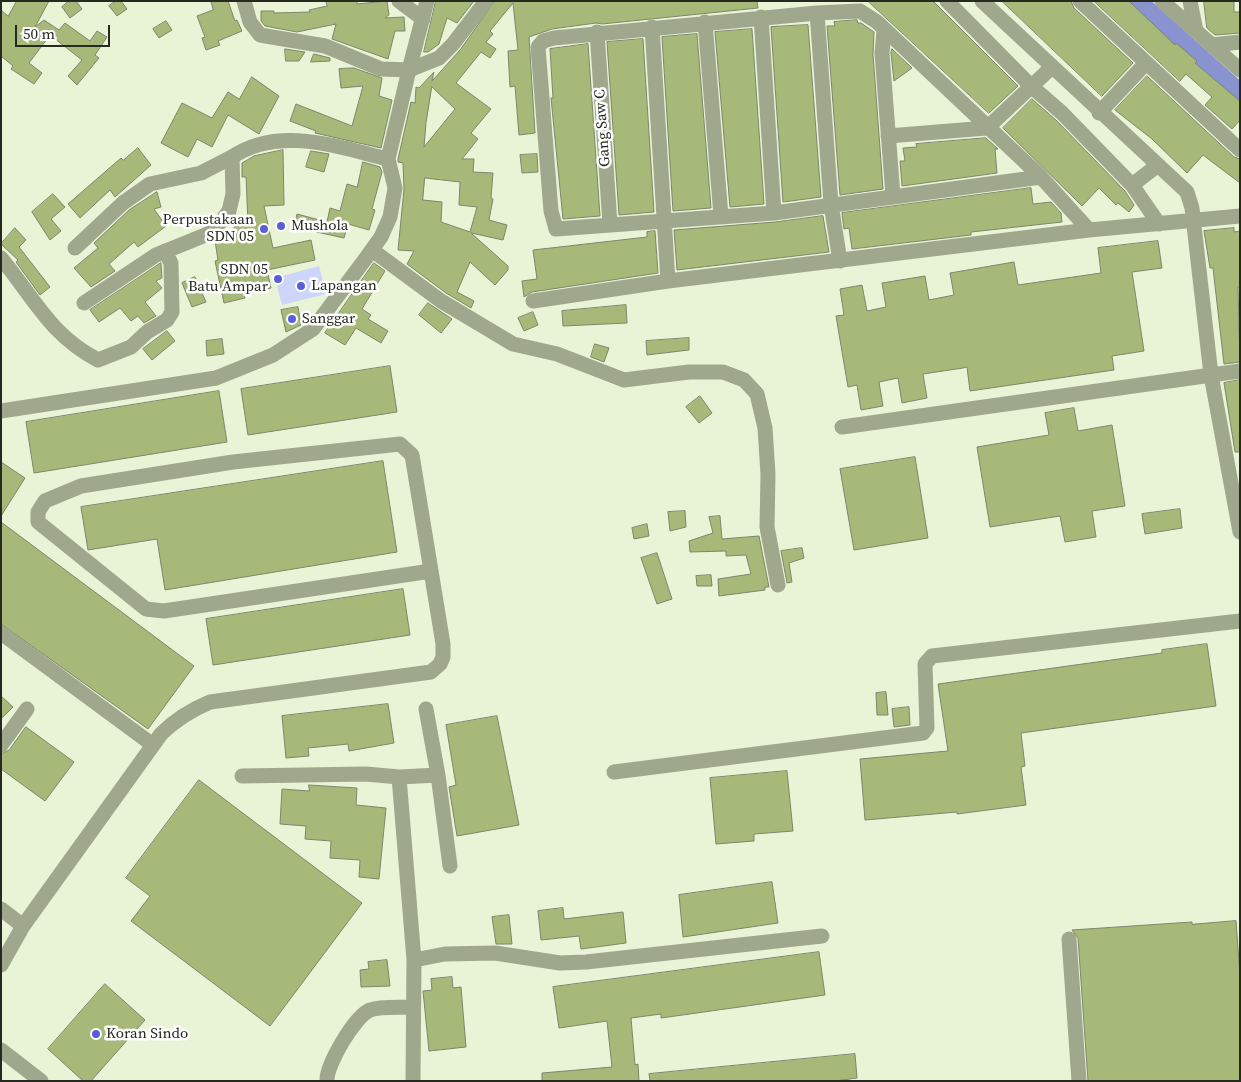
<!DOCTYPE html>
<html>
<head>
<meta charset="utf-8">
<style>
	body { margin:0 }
	#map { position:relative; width:1241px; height:1082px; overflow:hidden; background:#e9f3d6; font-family:"Source Serif 4",serif }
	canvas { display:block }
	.frame { position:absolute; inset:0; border:2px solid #26291f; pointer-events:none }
	.scale { position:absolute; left:15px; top:25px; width:95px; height:22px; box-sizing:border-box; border:2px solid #26291f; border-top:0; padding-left:6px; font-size:15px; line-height:18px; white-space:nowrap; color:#26291f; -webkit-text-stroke:4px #fff; paint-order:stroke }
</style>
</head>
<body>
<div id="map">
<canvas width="1241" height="1082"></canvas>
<div class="frame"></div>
<div class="scale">50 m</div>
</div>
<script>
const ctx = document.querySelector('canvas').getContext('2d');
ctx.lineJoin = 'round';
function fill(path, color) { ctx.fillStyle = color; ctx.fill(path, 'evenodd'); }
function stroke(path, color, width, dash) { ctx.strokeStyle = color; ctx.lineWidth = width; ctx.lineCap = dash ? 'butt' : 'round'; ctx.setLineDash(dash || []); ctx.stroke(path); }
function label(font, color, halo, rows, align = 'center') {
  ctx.font = font + ' "Source Serif 4",serif'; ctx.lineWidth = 5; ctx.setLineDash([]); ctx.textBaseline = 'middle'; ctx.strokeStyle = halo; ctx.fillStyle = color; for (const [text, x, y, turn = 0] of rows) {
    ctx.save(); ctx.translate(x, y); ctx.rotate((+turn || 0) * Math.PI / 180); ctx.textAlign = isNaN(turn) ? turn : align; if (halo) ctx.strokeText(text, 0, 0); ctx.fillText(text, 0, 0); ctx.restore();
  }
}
const green = new Path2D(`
	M319 266 326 294 282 305 275 278Z`);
const river = new Path2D(`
	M1135 1 1240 95`);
const building = new Path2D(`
	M17 1H49L35 27 44 20 59 30 65 23 90 41 97 31 107 37 95 55 99 58 77 85 68 76 82 60 50 35 29 63 42 73 34 84 11 69 13 66 1 56V10L8 16Z
	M69 1H76L82 9 70 18 62 7Z
	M116 1H121L127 9 117 16 109 6Z
	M211 1H228L235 21 237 20 242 31 218 41 220 45 206 50 202 38 205 37 197 16 213 10Z
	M326 1H357V4L387 1 389 15 385 18 404 17 405 31H395L388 59 332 39 336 24 297 32 265 26 261 21V11H274V13L310 12 309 10 327 6Z
	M436 1H474L457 23 447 18 439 44 428 52H424Z
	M495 1H757L758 8 602 24 596 23 552 29 529 37 535 133 519 135 515 86 510 87 508 51 518 50 513 3 490 31 493 34 486 42 496 49 490 58 481 52 456 83 491 109 471 133 478 139 462 159H474L473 172 493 173 491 198 493 199 489 220 507 225 503 240 471 233 508 266V270L495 285 470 262 457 292 474 301 471 308 446 293 407 264 414 251 398 250 404 189 403 163 398 162V159L411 102 415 103 416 87 419 88 434 72 432 81 460 50ZM432 87 455 109 424 147 426 123ZM425 178 460 182 459 205 477 207 470 232 441 222 442 202 423 200Z
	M868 1H933L1018 86 989 113Z
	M1002 1H1071L1074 8 1133 63 1102 96Z
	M1094 1H1129L1175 45 1176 43 1197 61 1195 63 1240 101V120L1232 129 1205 105 1212 97 1186 74 1180 81Z
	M1204 1H1234V12H1240V33L1215 35 1207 28Z
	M857 20 858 23H861L874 32 873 54 883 189 840 195 827 26H835L834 22Z
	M166 21 172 30 159 38 153 29Z
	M808 25 821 197 783 202 771 27Z
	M752 29 764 204 730 207 715 32Z
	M697 34 711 208 673 211 662 37Z
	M643 39 654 212 619 215 607 42Z
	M588 44 600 216 563 219 551 98H553L550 49Z
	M285 49 298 51 305 52 299 61H286Z
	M892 49 912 68 894 81 891 53Z
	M314 54 330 58V61L311 62Z
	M354 68 382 78 379 96 392 100 381 148 315 133 316 131 290 121 296 104 352 126 363 86 341 88 339 69Z
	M1147 76 1234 157 1240 159V183L1203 155 1187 173 1152 139 1115 110Z
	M252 77 279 96 259 134 228 115 212 147 197 139 188 157 161 143 182 103 212 118 228 92 239 99Z
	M1032 99 1056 120 1125 191 1134 205 1129 212 1118 203 1116 205 1099 188 1082 206 1003 128Z
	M986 138 998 149H995L997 173 902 186 900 161H905L903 148 917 147 916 144Z
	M138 148 151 165 115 197 110 190 80 218 68 204 121 158 123 160Z
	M283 150 284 205 264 206 273 248 311 240 315 260 267 270 271 288 244 294 245 298 224 303 215 261 218 260 215 241 236 236 234 227 248 223 246 177H242V163L254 156Z
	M311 151 329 154 324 172 306 167Z
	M537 154 538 172 522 173 520 155Z
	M363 162 380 167 382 172 372 209 375 210 369 230 348 224 344 238 294 227 297 214 327 222 330 208 340 211 347 184 357 187Z
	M1031 188 1033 204 1051 202 1061 213 1062 222 971 232V235L852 249 849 228 844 229 842 213Z
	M157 192 161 207 154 209 166 226 138 247 134 242 109 264 115 271 91 287 74 268 98 248 94 243 129 210Z
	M53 194 65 207 51 219 61 231 50 240 32 212Z
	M823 216 829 252 677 270 674 230 775 222Z
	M15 228 26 240 19 247 50 287 40 295 16 262 18 260 1 244Z
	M1234 228V232L1240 231V287H1238L1240 362 1224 364 1213 268H1210L1204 231Z
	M655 231 658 273 532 292 524 297 522 281 537 279 533 250 647 237V232Z
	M1158 241 1162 268 1132 272 1144 351 1112 356 1114 370 970 391 967 367 963 368 923 374 927 398 902 403 898 378 879 382 883 406 861 410 857 385 848 387 836 316 844 315 840 289 862 285 867 311 886 307 882 283 925 276 929 300 954 295 950 273 1014 262 1018 285 1101 273 1098 248Z
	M161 263 162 278 156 281 162 288 145 302 156 316 144 323 138 316 131 321 120 308 99 322 90 310Z
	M374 263 385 271 362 309 371 315 368 319 388 331 381 343 356 328 345 345 325 333Z
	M195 277 206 302 192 307 182 283Z
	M428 303 452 319 441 333 419 315Z
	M626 305 627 323 563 326 562 311Z
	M298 307 301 325 286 332 281 310Z
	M533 312 538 325 524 331 518 318Z
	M167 331 175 341 152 360 143 349Z
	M689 338V350L647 355 646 341Z
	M222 339 224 354 207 356 206 341Z
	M595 344 609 348 604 362 591 357Z
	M390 366 397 412 248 435 241 389Z
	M1240 380V452H1235L1224 383Z
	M219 391 227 442 34 473 26 422Z
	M700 396 712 413 699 423 686 407Z
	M1074 408 1078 431 1112 425 1125 506 1092 511 1096 537 1065 542 1060 516 990 527 977 447 1049 435 1045 413Z
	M915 457 928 538 854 550 840 469Z
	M383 461 397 552 165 590 157 539 88 550 81 507Z
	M1 462 25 478 1 516Z
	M1180 509 1182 528 1145 534 1142 514Z
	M685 511 686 527 670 531 668 512Z
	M720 516 722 539 759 536 769 587H765V590L719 596 718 579 751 574 746 555 726 556V551L690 552 689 541 713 533 709 517Z
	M1 522 194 666 148 729 1 624Z
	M647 524 649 536 634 539 632 528Z
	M802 548 804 558 789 563 792 582 787 583 781 551Z
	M657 553 672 599 657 604 641 558Z
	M711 575 712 586H697L696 576Z
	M403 589 410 635 213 665 206 619Z
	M1207 644 1216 706 1021 733 1025 766 1021 767 1026 805 957 814V812L865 820 860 759 948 751 938 684 1162 653V650Z
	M886 692 888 715H877L876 693Z
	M1 696 13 707 1 719Z
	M388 704 394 743 349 751 348 744 308 748 309 756 286 758 282 716Z
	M909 707 910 725 894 727 892 709Z
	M497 716 519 825 457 836 449 787 456 785 446 725Z
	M26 727 74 762 45 801 1 769V754L9 750Z
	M787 771 793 831 754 834V841L716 844 710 778Z
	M199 780 362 903 270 1026 131 921 150 896 126 878Z
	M309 785 357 788 356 805 386 808 379 879 359 877 360 860 330 858 331 841 305 839 306 826 280 824 282 789 309 791Z
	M772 882 778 923 683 937 679 895Z
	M563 908 564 919 623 912 626 943 581 949 579 936 541 940 538 911Z
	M509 915 512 944H496L492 917Z
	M1236 921 1240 975V1081H1088L1078 938 1072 930 1192 922V924Z
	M819 952 825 995 661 1018V1014L631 1018 635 1065 638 1064 639 1081H542V1073L612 1067 607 1021 559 1028 553 987Z
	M387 960 390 986 361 987 360 970 369 969 368 962Z
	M452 977 453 988 461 987 466 1047 429 1051 423 991 432 990 431 979Z
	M105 984 145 1020 91 1081H83L48 1049Z
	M855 1054 857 1078 835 1081H650L649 1074Z`);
const minor = new Path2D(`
	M244 1 250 22 260 35 325 46 381 69 409 70 427 1
	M399 1 423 19
	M947 1 1031 86 1062 113 1132 185 1158 165
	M982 1 1187 192 1192 208 1211 375 1240 532
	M1080 1 1240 150
	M1162 1 1240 70
	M1190 1 1196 31
	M817 13 831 204 840 261
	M761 17 774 213
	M705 22 721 216
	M652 27 668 281
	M884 31 882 53 893 196
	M597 32 610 224
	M1211 45 1240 42
	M1099 113 1146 63
	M888 136 987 128 1052 67
	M1041 177 774 213 556 229 551 211 538 47 543 41 554 38 817 13 860 11 877 22 1041 177 1089 230
	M1132 185 1159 224
	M75 248 123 203 150 184 201 173 232 157
	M372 250 441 301 513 344 557 354 624 380 689 372H723L744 380 757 394 765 428 768 474 767 527 778 585
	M1 258C34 298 50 335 98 360L131 347 147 332 167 320 172 312 171 263 165 251
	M533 301 668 281 1089 230 1240 216
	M84 303 156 255 208 234 219 224 229 211 233 194 232 157C279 125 338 147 388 159
	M1 411 216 378 273 355 313 329 366 258 381 237 390 217 395 188 388 159 409 70 439 58 453 44 486 1
	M842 427 1240 371
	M1 633 153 745
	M426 709 438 775
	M1 745 27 709
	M614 772 923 733 927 728 925 664 932 656 1240 621
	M242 776 366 774 399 777 414 960 413 1081
	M399 777 438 775 450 866
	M1 909 23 926
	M1069 939 1079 1081
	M414 960 445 954 495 953 560 963 586 962 822 936
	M1 965 23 926 161 734C176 719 191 710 210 702L431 672 440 664 443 657V644L412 455 400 444 233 462 81 486 45 501 38 512V522L146 609 164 611 431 571
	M1 1050 41 1081
	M327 1081C326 1065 355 1016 370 1010 382 1006 399 1008 412 1007`);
const markers = [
	[281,226,5,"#5a5fd7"],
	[264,229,5,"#5a5fd7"],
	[278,279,5,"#5a5fd7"],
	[301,286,5,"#5a5fd7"],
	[292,319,5,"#5a5fd7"],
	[96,1034,5,"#5a5fd7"]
];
const streetNames = [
	["Gang Saw C",603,128,-94]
];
const poiNames = [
	["Perpustakaan",254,220,"right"],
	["SDN 05",254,237,"right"],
	["Mushola",291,226],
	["SDN 05",268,270,"right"],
	["Batu Ampar",268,287,"right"],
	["Lapangan",311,286],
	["Sanggar",302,319],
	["Koran Sindo",106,1034]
];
fill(green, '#cdd5fa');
stroke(river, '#8993cf', 22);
fill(building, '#a6b979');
stroke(building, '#7d866c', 1);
stroke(minor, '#9fa88d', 15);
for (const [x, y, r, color] of markers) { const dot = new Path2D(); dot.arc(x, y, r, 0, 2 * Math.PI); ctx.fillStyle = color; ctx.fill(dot); stroke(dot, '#fff', 2); }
label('15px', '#26291f', '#fff', streetNames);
label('15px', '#26291f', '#fff', poiNames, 'left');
</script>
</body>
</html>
